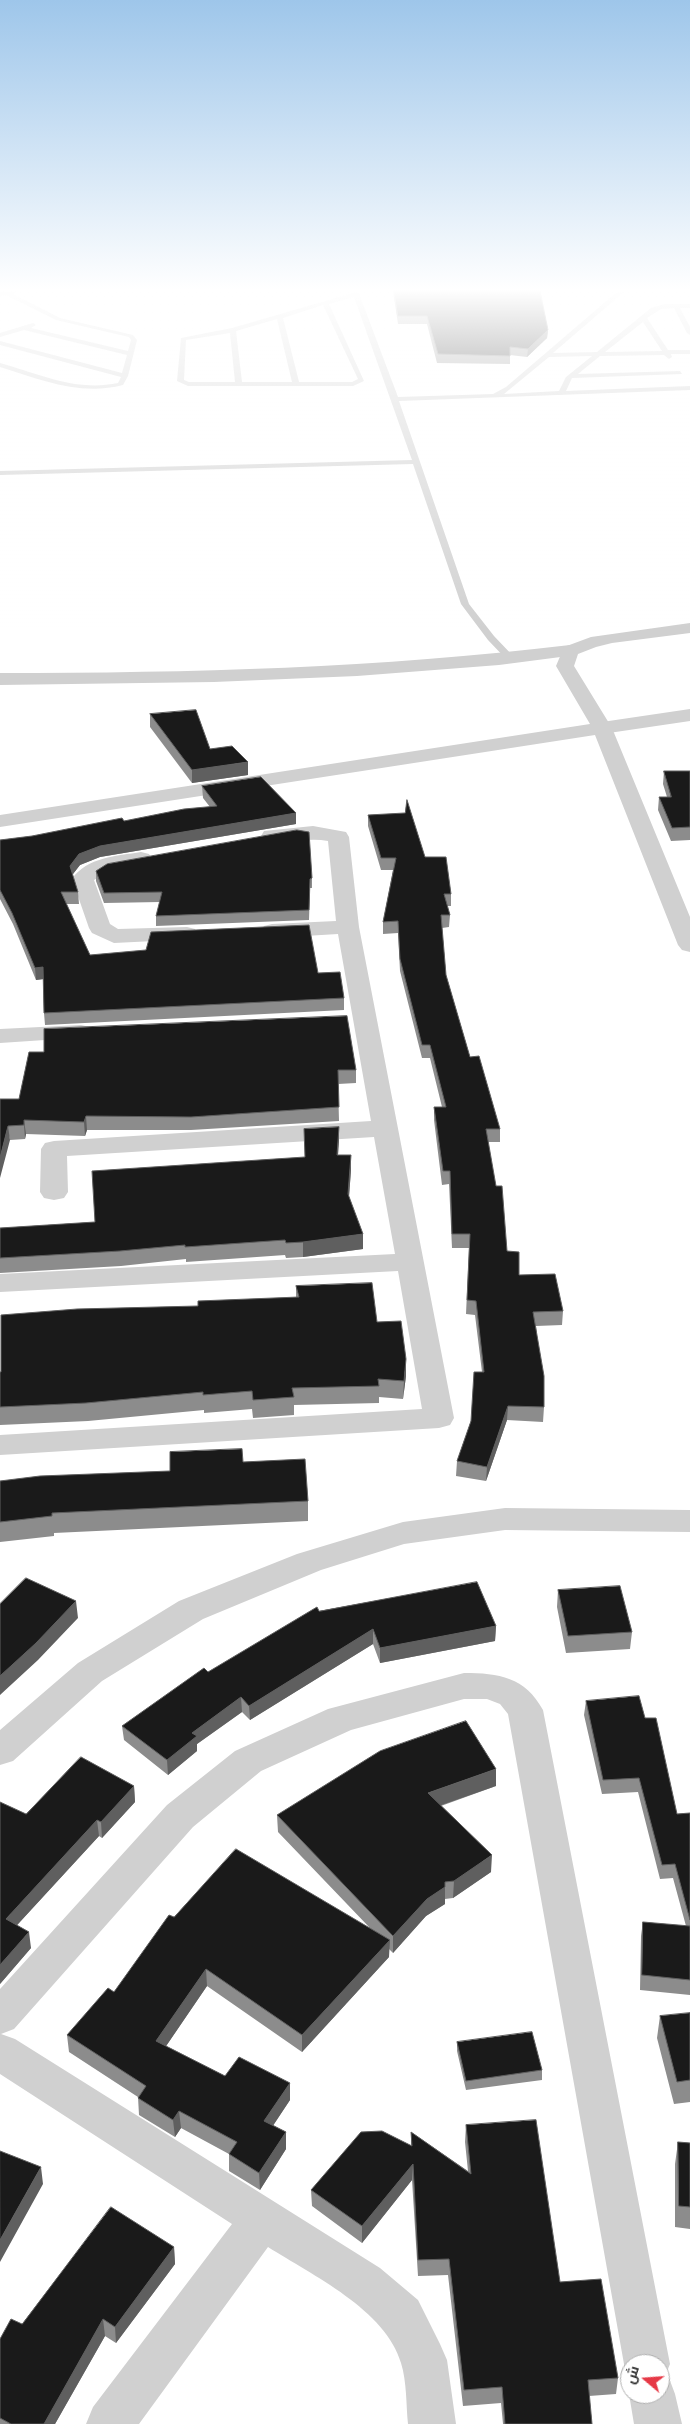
<!DOCTYPE html>
<html>
<head>
<meta charset="utf-8">
<style>
	body { margin:0 }
	#map { position:relative; width:690px; height:2424px; overflow:hidden; background:#fff; font-family:"IBM Plex Sans",Cairo,sans-serif }
	canvas { display:block }
	.north { position:absolute; left:620px; top:2354px; width:50px; height:50px; box-sizing:border-box; background:#fff; border:1px solid #adadad; border-radius:50%; rotate:288deg; font-size:14px; font-weight:700; line-height:20px; text-align:center; color:#333 }
	.north::after { content:''; display:block; margin:auto; width:18px; height:22px; background:#e63946; clip-path:polygon(50% 0,100% 100%,50% 72%,0 100%) }
</style>
</head>
<body>
<div id="map">
<canvas width="690" height="2424"></canvas>
<div class="north">ش</div>
</div>
<script>
const ctx = document.querySelector('canvas').getContext('2d');
ctx.lineJoin = 'round';
function fill(path, color) { ctx.fillStyle = color; ctx.fill(path, 'evenodd'); }
function stroke(path, color, width, dash) { ctx.strokeStyle = color; ctx.lineWidth = width; ctx.lineCap = dash ? 'butt' : 'round'; ctx.setLineDash(dash || []); ctx.stroke(path); }
const service = new Path2D(`
	M2 291H7L60 318 133 335 137 340 128 376 123 385C80 396 41 380 0 367V363C40 374 76 392 118 383L121 377 0 345V341L122 373 127 355 24 330 0 337V333L33 323 36 325 31 328 128 351 131 340 129 337 56 320 2 293Z
	M352 291H358L398 397 493 394 506 387 618 291H625L553 353 597 352 651 308 665 304H690V308H680L690 327V335L687 333 674 308 661 309 647 318 668 350H690V354H671L672 357 669 359 664 355 600 356 578 374 680 371 682 374 572 378 566 391 690 386V390L399 401 469 604 494 636 514 657V661H508L488 640 461 604 413 464 0 475V471L412 460 354 297 329 304 364 381 353 386H188L177 381 181 338 232 328 353 293ZM323 305 358 379 352 382H299L283 318ZM277 319 292 382H242L236 331ZM643 322 662 351 605 352ZM230 333 235 382H189L184 380 186 340ZM592 356 566 377 559 391 504 394 549 357Z`);
const minor = new Path2D(`
	M570 645 576 647 579 651 576 655 499 665 357 676 214 682 0 685V673C191 673 380 668 570 645Z
	M690 709V721L602 734 595 732 592 728 595 724 602 722Z
	M313 826 346 832 349 837 359 927 454 1418 450 1425 439 1428 0 1455V1435L422 1409 398 1271 0 1292V1274L395 1254 374 1137 67 1156 68 1192 64 1198 54 1200 44 1198 40 1192 41 1149 45 1143 54 1141 371 1121 338 934 272 938 264 936 261 931 264 926 272 924 336 921 328 841C306 837 282 845 264 841L261 836 264 831Z
	M141 852 149 854 152 859 149 864 110 871 94 880 110 924 118 929 187 927 195 929 198 934 195 939 114 943 92 933 89 928 72 879C87 857 117 856 141 852Z
	M81 1025 90 1027 93 1032 90 1037 0 1043V1029Z
	M505 1508 690 1510V1532L505 1530 404 1544 321 1570 203 1619 102 1681 13 1761 0 1765V1730L78 1663 179 1601 297 1554 403 1522Z
	M464 1673C499 1673 525 1677 543 1710L670 2364 665 2376 669 2378 675 2394 682 2424H634L629 2394 630 2391V2394H660V2364H630V2379L624 2364 508 1714 500 1704 487 1699H464L351 1730 261 1771 193 1827 14 2029 1 2034 15 2039 380 2268 418 2300 440 2344 447 2360 456 2424H408C406 2405 407 2382 401 2363 386 2310 312 2275 268 2247L139 2424H86L93 2407 232 2224 0 2074V1989L167 1805 235 1751 328 1709Z`);
const tertiary = new Path2D(`
	M690 623V633L612 643 596 647 578 654 574 666 612 728 690 917V952L682 950 678 945 595 735 0 827V815L590 724 556 666 564 647 591 637Z`);
const secondary = new Path2D(`
	M0 291H16L14 294 0 296Z`);
const wall = new Path2D(`
	M393 291H540L548 330 547 338 527 357 510 355V364L437 363 427 324H398Z
	M150 714 248 775 192 783 150 727Z
	M664 771H690V840L671 841 658 810 659 797H667L663 784Z
	M202 786 296 813V824L100 857 80 865 72 875 78 892 79 904H66L90 955 318 973 344 998V1010L45 1025 44 1013 43 979 36 980 13 924 0 899V840L32 836 210 807 203 798Z
	M368 815 425 857 451 894V906H447L450 915 449 927 442 928 446 975 470 1057 500 1129V1142H488L507 1251 519 1275 563 1311 562 1325 536 1326 544 1407 543 1422 507 1420 486 1481 456 1476 457 1461 471 1421 482 1372 475 1315 466 1314 469 1248H452L449 1184 442 1185 434 1120V1107H442L430 1058H422L400 971 398 933 383 934V922L393 870H381L368 826Z
	M96 871 312 878V888H310L309 920 156 926V916L160 902 104 903 96 881Z
	M29 1052 356 1070V1083L338 1084 339 1121 191 1130H87L85 1136 26 1134 25 1139 10 1140 0 1099H19Z
	M339 1127 338 1155 351 1170 349 1197 363 1234V1249L303 1257 286 1258 285 1255 186 1262V1259L121 1266 0 1273V1228L95 1222 305 1157Z
	M296 1286 377 1322 406 1376 403 1399 379 1397V1403L294 1405V1415L253 1418 252 1409 204 1413V1410L88 1421 0 1425V1372L198 1306 296 1297Z
	M243 1462 308 1501V1521L54 1533V1536L0 1542V1481L170 1471Z
	M558 1590 632 1632 630 1649 566 1653 557 1607Z
	M319 1611 496 1626 495 1641 380 1663 373 1644 250 1720 242 1712 197 1744V1751L168 1775 124 1740 122 1726 208 1672Z
	M586 1701 645 1718 677 1814 690 1813V1995L640 1990 641 1936 643 1922 686 1926 673 1878 660 1879 638 1792 602 1794 584 1715Z
	M134 1786 135 1802 102 1838 99 1836 17 1925 31 1948 0 1984 26 1814Z
	M496 1786 441 1806 491 1872 453 1898 445 1899V1904L426 1916 393 1953 389 1949V1957L302 2052 207 1986 166 2046 225 2076 290 2083V2100L273 2125 286 2132V2149L260 2190 229 2171V2154L181 2128 175 2137 139 2115 138 2097 69 2052 67 2035 114 1992 174 1917 369 1927 278 1832 277 1815Z
	M690 2013V2102L674 2104 657 2038 660 2016Z
	M457 2042 542 2070V2080L466 2090 457 2051Z
	M466 2125 560 2282 618 2378 616 2394 589 2396 592 2424H503L501 2403 463 2406 448 2275 418 2276 412 2180 362 2243 312 2206 311 2190 411 2145V2132L468 2171 465 2142Z
	M678 2142 690 2143V2229L675 2227V2164Z
	M174 2247 175 2264 116 2343 105 2336 55 2424H0V2339L22 2324Z`);
const shadedWall = new Path2D(`
	M548 330 547 338 527 357 528 349Z
	M248 762V775L192 783V770Z
	M296 813V824L100 857 80 865 70 878V866L79 854 100 846Z
	M43 967 44 979 36 980 35 968Z
	M86 1116 87 1130 85 1136 84 1122Z
	M24 1120 26 1134 25 1139 24 1125Z
	M8 1126 10 1140 0 1178V1158Z
	M339 1127V1141L337 1169V1155Z
	M351 1155V1170L348 1209V1194Z
	M363 1234V1249L303 1257V1242Z
	M406 1359V1376L403 1399 404 1381Z
	M508 1406 507 1420 486 1481 487 1467Z
	M76 1601 78 1618 38 1660 0 1695V1676Z
	M496 1626 495 1641 380 1663V1648Z
	M373 1629V1644L250 1720 249 1706Z
	M241 1697 242 1712 197 1744V1751L168 1775 167 1760 192 1733Z
	M496 1769V1786L427 1810 428 1793Z
	M134 1786 135 1802 102 1838 101 1822Z
	M97 1820 99 1836 8 1935 6 1919Z
	M492 1855 491 1872 453 1898 454 1881Z
	M445 1887V1904L426 1916 393 1953V1936L427 1899Z
	M29 1932 31 1948 0 1984V1965Z
	M390 1940 389 1957 302 2052V2035Z
	M206 1969 207 1986 158 2058 156 2041Z
	M290 2083V2100L265 2138 264 2121Z
	M179 2111 181 2128 175 2137 173 2120Z
	M286 2132V2149L260 2190 259 2173Z
	M413 2164 412 2180 362 2243V2226Z
	M41 2167 43 2184 0 2262V2240Z
	M174 2247 175 2264 116 2343 115 2327Z
	M103 2319 105 2336 55 2424H44Z`);
const building = new Path2D(`
	M394 291H540L548 330 528 349 510 347V356L438 354 427 316H398Z
	M196 710 210 749 232 746 248 762 192 770 150 714Z
	M664 771H690V827L672 828 659 797H671Z
	M261 777 296 813 100 846 79 854 70 866 78 892H61L90 955 146 950 151 932 309 925 318 973 340 972 344 998 44 1013 43 967 35 968 12 913 0 890V840L32 836 122 818 124 821 184 809 217 806 202 786Z
	M407 800 425 857H446L451 894H444L450 915H441L446 975 470 1057 479 1056 500 1129H486L496 1186H502L507 1251 519 1252V1275L555 1274 563 1311 533 1312 544 1376V1407L508 1406 487 1467 457 1461 471 1421 474 1372H484L476 1301 467 1300 470 1234H452L450 1171H443L434 1107H446L430 1045H422L400 959 398 921 383 922 396 858H381L368 815 405 813Z
	M297 830 309 832 312 878 310 879 309 910 156 916 162 892 104 893 96 871 107 864Z
	M347 1016 356 1070H338L339 1107 191 1117 86 1116 84 1122 24 1120V1125L8 1126 0 1158V1099H19L29 1052H44V1029Z
	M339 1127 337 1155H351L348 1194 363 1234 303 1242 286 1243 285 1240 185 1247V1245L120 1251 0 1258V1228L95 1222 92 1171 305 1157 304 1129Z
	M372 1283 377 1322 401 1321 406 1359 404 1381 378 1379 379 1386 292 1388 294 1397 253 1400 252 1391 203 1395V1392L86 1403 0 1407V1372H1V1315L77 1309 198 1306V1301L299 1297 296 1286Z
	M242 1449 243 1462 305 1459 308 1501 52 1513V1516L0 1522V1481L40 1476 170 1471V1452Z
	M26 1578 76 1601 36 1643 0 1676V1604Z
	M477 1582 496 1626 380 1648 373 1629 249 1706 241 1697 192 1733 197 1736 167 1760 122 1726 204 1668 208 1672 317 1607 319 1611Z
	M620 1586 632 1632 568 1636 558 1590Z
	M639 1696 645 1718H656L677 1814 690 1813V1920L675 1864 662 1865 639 1778 603 1780 586 1701Z
	M466 1721 496 1769 428 1793 492 1855 454 1881 445 1882V1887L427 1899 393 1936 277 1815 380 1751Z
	M81 1757 134 1786 101 1822 97 1820 6 1919 29 1932 0 1965V1802L26 1814Z
	M236 1849 390 1940 302 2035 206 1969 156 2041 225 2076 239 2057 290 2083 264 2121 286 2132 259 2173 229 2154 237 2142 179 2111 173 2120 138 2098 146 2086 67 2035 108 1988 114 1992 169 1915 174 1917Z
	M643 1922 690 1926V1980L642 1975Z
	M690 2013V2080L677 2082 660 2016Z
	M532 2032 542 2070 466 2081 457 2042Z
	M536 2120 560 2282 601 2279 618 2378 588 2380 592 2424H505L502 2387 464 2390 449 2259 418 2260 413 2164 362 2226 311 2190 361 2132 382 2131 412 2146 411 2132 471 2174 466 2125Z
	M678 2142 690 2143V2207L679 2206Z
	M0 2151 41 2167 0 2240Z
	M111 2207 174 2247 115 2327 103 2319 44 2424H11L0 2418V2339L11 2319 22 2324Z`);
fill(service, '#d0d0d0');
fill(minor, '#d0d0d0');
fill(tertiary, '#d0d0d0');
fill(secondary, '#bdbdbd');
fill(wall, '#8c8c8c');
fill(shadedWall, '#5f5f5f');
fill(building, '#1a1a1a');
stroke(building, '#5f5f5f', 1);
const sky = ctx.createLinearGradient(0, 0, 0, 630);
sky.addColorStop(0, '#9ec6ea');
sky.addColorStop(0.46, '#fff');
sky.addColorStop(1, '#ffffff00');
ctx.fillStyle = sky;
ctx.fillRect(0, 0, 690, 630);
</script>
</body>
</html>
